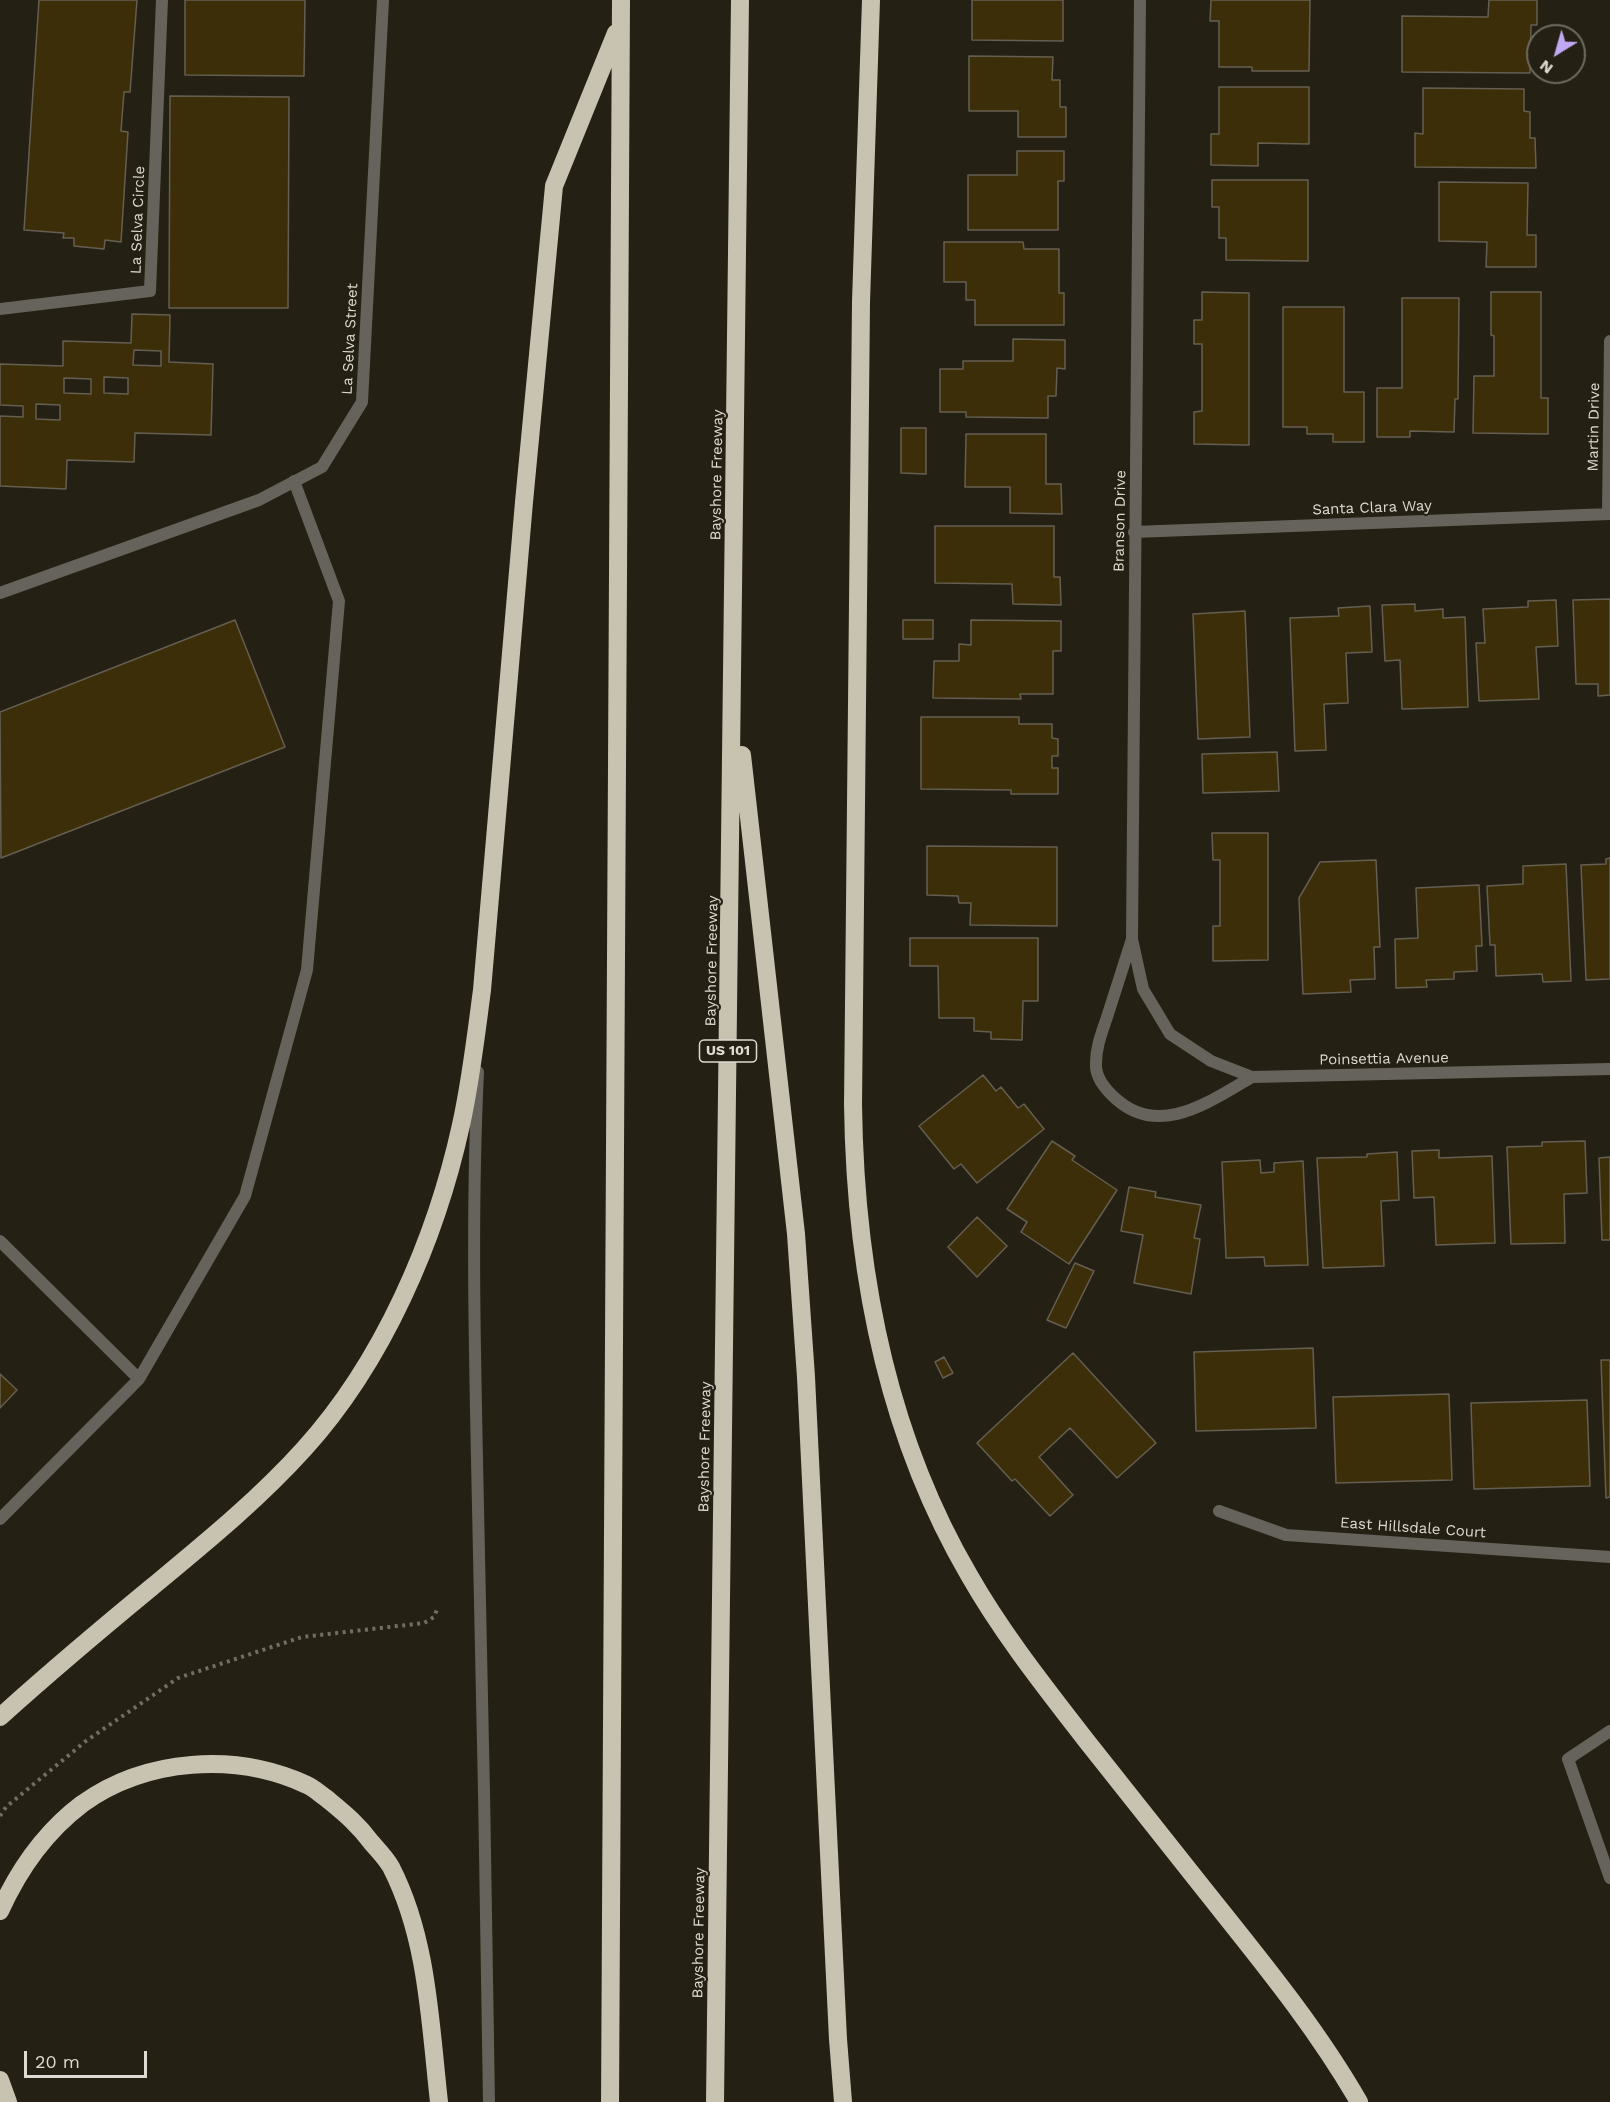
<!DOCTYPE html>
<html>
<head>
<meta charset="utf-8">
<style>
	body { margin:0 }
	#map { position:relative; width:1610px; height:2102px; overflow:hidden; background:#252014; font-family:"Work Sans",sans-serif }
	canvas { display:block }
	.north { position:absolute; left:1526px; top:24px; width:60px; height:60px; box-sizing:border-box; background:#252014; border:2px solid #6f6a60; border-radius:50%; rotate:217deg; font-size:16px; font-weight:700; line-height:24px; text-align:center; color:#dedad2 }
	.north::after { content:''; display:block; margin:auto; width:21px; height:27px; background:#c0a8f4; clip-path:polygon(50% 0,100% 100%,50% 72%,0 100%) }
	.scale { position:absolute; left:24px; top:2051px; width:123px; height:27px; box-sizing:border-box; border:3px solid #dedad2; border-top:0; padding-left:8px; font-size:18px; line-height:21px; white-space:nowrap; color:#dedad2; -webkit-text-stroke:4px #252014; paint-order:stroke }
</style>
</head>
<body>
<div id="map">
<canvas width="1610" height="2102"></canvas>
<div class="north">N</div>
<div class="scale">20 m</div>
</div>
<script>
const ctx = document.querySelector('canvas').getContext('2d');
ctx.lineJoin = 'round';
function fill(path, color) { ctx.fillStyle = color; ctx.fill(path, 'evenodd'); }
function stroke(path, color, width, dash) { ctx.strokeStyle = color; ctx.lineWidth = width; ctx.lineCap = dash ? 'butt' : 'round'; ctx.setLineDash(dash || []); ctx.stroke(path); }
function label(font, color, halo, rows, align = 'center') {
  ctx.font = font + ' "Work Sans",sans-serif'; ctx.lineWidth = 4.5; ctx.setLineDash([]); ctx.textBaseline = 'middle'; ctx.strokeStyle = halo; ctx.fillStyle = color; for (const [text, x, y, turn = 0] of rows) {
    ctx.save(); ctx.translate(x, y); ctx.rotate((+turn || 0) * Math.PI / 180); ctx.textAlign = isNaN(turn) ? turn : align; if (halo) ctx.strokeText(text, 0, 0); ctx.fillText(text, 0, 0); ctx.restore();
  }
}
const building = new Path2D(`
	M39 0H137L130 92H124L121 131 128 132 121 242 105 240 104 249 74 246V238H63L64 233 24 230Z
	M185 0H305L304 76 185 75Z
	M972 0H1063V41L972 40Z
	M1211 0H1310L1309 71H1252V67H1219V21H1210Z
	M1489 0H1537V25H1531L1530 73 1402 72V16L1488 17Z
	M969 56 1053 57 1052 80H1060V107H1066V137H1018V111H969Z
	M1219 87H1309V144L1258 143V166L1211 165V134H1219Z
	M1423 88 1524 89V111L1530 112V138H1535L1536 168 1415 167V133L1423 134Z
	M170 96 289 97 288 308H169Z
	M1017 151H1064V181H1058V230H968V175H1017Z
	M1212 180H1308V261L1226 260V238H1219V207H1212Z
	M1439 182 1528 183 1527 235H1536V267H1486L1487 242 1439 241Z
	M944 242H1023L1024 249H1059V293H1064V325H975V300H966V282H944Z
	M1202 292 1249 293V445L1194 444V412L1202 411V344H1194V320H1202Z
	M1491 292H1541V398H1548V434L1473 433 1474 376H1494V336L1491 335Z
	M1402 298H1459L1458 399H1455L1454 432 1410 431V437H1377V388H1402Z
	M1283 307H1344V392H1364V442H1333V434H1307V427H1283Z
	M132 314 170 315 169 362 213 364 211 435 135 433 134 462 67 460 66 489 0 486V416L23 417V406L0 405V364L63 366V341L131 343ZM134 350 161 351V366L133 365ZM104 377 128 378V394L104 393ZM64 378 91 379V394L64 393ZM36 404 60 405V420L36 419Z
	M1013 339 1065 340V369L1057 368 1056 396H1048V418L966 417V412H940V369H963V361H1013Z
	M901 428H926V474L901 473Z
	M966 434H1046V484H1061L1062 514 1010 513V487H965Z
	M935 526H1054V577H1060L1061 605 1013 604 1012 584 935 583Z
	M1610 599V695L1598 696V684H1576L1573 600Z
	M1556 600 1558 646 1536 647 1539 699 1479 701 1476 643H1485L1483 609 1528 607V601Z
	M1415 604V611L1443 609V618L1465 617 1468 707 1402 709 1400 660 1385 661 1382 605Z
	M1370 606 1372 652 1346 653 1348 703 1324 704 1326 750 1295 751 1290 618 1339 616 1338 608Z
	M1245 611 1250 737 1198 739 1193 614Z
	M235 620 285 747 1 858 0 712Z
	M903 620H933V639H903Z
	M971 620 1061 621V651H1053V694H1020L1021 699 933 698 934 661H959V644L971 645Z
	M921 717H1019V724H1052V738L1058 739V756H1052V768H1058V794H1011V790L921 789Z
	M1277 752 1279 791 1203 793 1202 754Z
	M1212 833H1268V960L1213 961V926H1220V860H1213Z
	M927 846 1057 847V926L970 925 971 903H959L958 896 927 895Z
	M1610 858V979L1586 980 1581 865 1606 864V859Z
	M1376 860 1380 947H1374L1375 979 1350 980 1351 992 1303 994 1299 898 1320 862Z
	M1566 864 1571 981 1543 982 1542 974 1496 976 1495 945H1490L1487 886 1523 884V866Z
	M1479 885 1482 946H1476L1477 971 1454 972V979L1426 980 1427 987 1396 988 1395 939 1418 938 1416 888Z
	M910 938H1038V1001H1023L1022 1040 991 1039V1032L974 1031V1018H939L938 966H910Z
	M983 1075 996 1091 1001 1087 1018 1108 1024 1104 1044 1129 977 1183 961 1164 954 1169 919 1126Z
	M1052 1141 1075 1156 1072 1160 1117 1190 1069 1264 1021 1232 1027 1222 1007 1209Z
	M1585 1141 1587 1193 1564 1194 1565 1243 1511 1244 1507 1147 1542 1146V1142Z
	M1439 1150V1158L1492 1156 1495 1243 1436 1245 1434 1197 1414 1198 1412 1151Z
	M1397 1152 1399 1200 1381 1201 1384 1266 1323 1268 1317 1158 1367 1157V1154Z
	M1610 1157V1240H1602L1599 1158Z
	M1260 1160 1261 1173 1274 1172V1163L1303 1161 1308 1265 1265 1266 1264 1257 1226 1258 1222 1162Z
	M1129 1187 1156 1192 1155 1197 1201 1205 1194 1238 1200 1239 1191 1294 1134 1283 1143 1235 1121 1231Z
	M977 1217 1007 1246 977 1277 948 1247Z
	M1075 1263 1094 1271 1066 1328 1047 1320Z
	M1313 1348 1316 1428 1196 1431 1194 1352Z
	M1073 1353 1156 1443 1117 1478 1070 1428 1039 1457 1073 1495 1050 1516 1015 1479 1012 1481 977 1443Z
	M944 1357 953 1373 943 1378 935 1362Z
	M1601 1360H1610V1497L1606 1498Z
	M0 1374 17 1390 0 1408Z
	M1449 1394 1452 1480 1336 1483 1333 1397Z
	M1587 1400 1590 1486 1474 1489 1471 1403Z`);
const path = new Path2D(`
	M0 1816 6 1807 86 1741 178 1678 302 1637 424 1623 434 1617 438 1607`);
const lane = new Path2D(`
	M0 309 150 291 162 0
	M478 1072C471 1217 475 1362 478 1507 482 1705 487 1904 489 2102
	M0 1241 139 1379 0 1519
	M139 1379 245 1196 307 970 339 601 294 481
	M1610 1731 1568 1759 1610 1878`);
const street = new Path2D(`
	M1140 0 1132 939 1143 989 1170 1034 1211 1061 1252 1077 1610 1069
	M1608 514 1610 341
	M1134 532 1610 514
	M0 593 259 500 322 467 362 402 383 0
	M1132 939C1124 964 1116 989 1108 1014 1103 1030 1096 1045 1096 1063 1095 1076 1105 1089 1115 1098 1159 1139 1210 1101 1252 1077
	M1219 1511 1286 1535 1610 1557`);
const highway = new Path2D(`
	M871 0 861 302 853 1104C855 1266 886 1433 969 1575 1002 1633 1044 1686 1085 1739 1122 1786 1159 1832 1196 1879 1253 1951 1313 2022 1359 2102
	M742 755 796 1234 806 1377 838 2039 843 2102
	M0 1717C50 1672 101 1629 152 1587 205 1543 258 1500 304 1449 383 1362 436 1239 461 1125 471 1080 476 1035 482 990L524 502 554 186 616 33
	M0 1911C19 1869 45 1832 82 1804 146 1758 236 1752 307 1785 314 1788 320 1794 326 1798 344 1813 357 1823 371 1842 378 1850 386 1858 391 1867 428 1939 430 2023 439 2102
	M0 2080 8 2102
	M610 2102 621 0
	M715 2102 740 0`);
const shields = [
	[728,1051,57]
];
const shieldNames = [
	["US 101",728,1051]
];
const streetNames = [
	["La Selva Circle",138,220,-88],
	["La Selva Street",350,339,-87],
	["Martin Drive",1594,427,-89],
	["Bayshore Freeway",717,475,-89],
	["Santa Clara Way",1372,508,-2],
	["Branson Drive",1120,521,-89],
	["Bayshore Freeway",712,961,-89],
	["Poinsettia Avenue",1384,1059,-1],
	["Bayshore Freeway",705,1447,-89],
	["East Hillsdale Court",1413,1528,4],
	["Bayshore Freeway",699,1933,-89]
];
fill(building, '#3c2e09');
stroke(building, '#655f51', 1.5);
stroke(path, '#736e64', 4, [3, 4.5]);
stroke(lane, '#66635d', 12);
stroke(street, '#66635d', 12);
stroke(highway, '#c8c2b1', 18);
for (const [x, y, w] of shields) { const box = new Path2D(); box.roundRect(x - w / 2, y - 11, w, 22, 4.5); ctx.fillStyle = '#252014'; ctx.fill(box); stroke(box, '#dedad2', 1.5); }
label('bold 14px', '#dedad2', null, shieldNames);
label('15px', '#dedad2', '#252014', streetNames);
</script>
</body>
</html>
